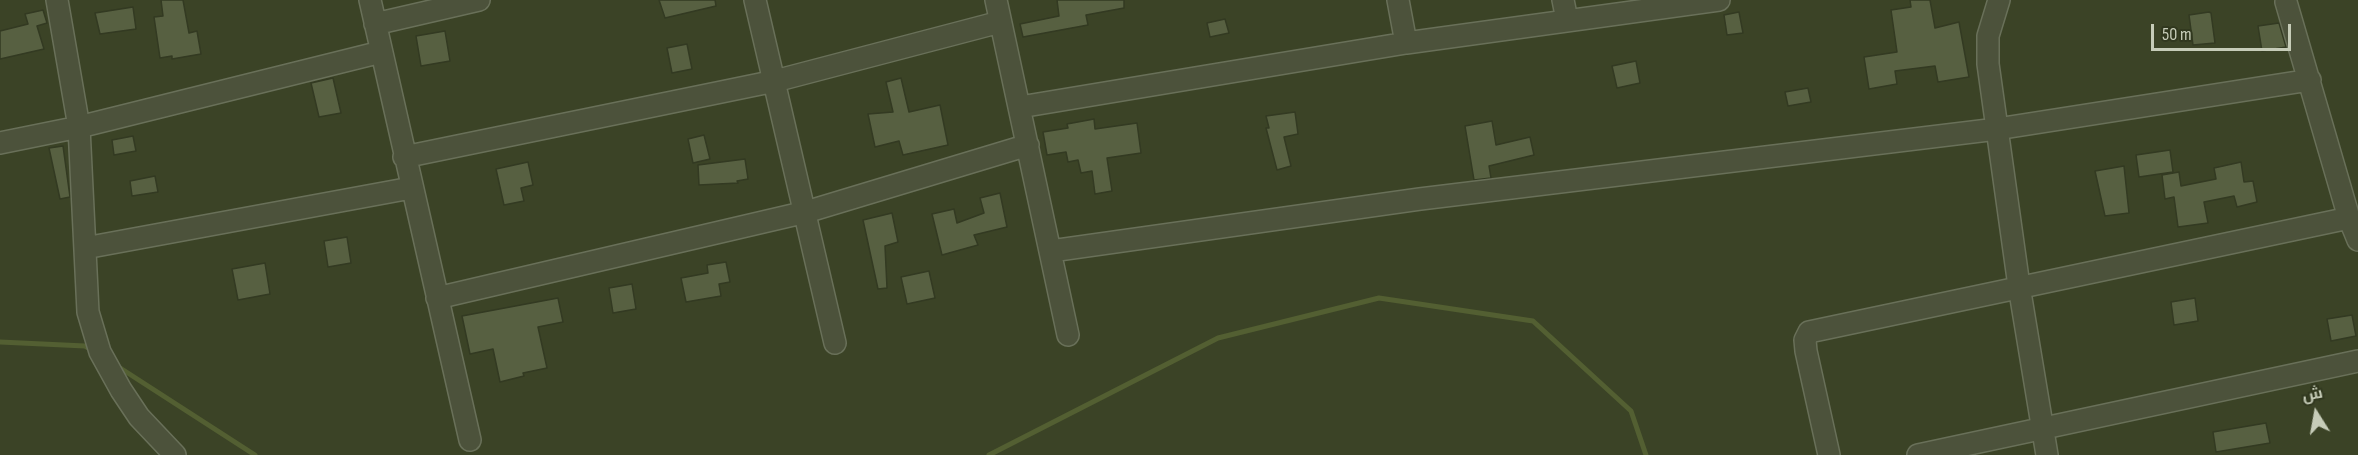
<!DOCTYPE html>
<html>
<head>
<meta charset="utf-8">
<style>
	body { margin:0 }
	#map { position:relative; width:2358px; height:455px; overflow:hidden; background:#3b4326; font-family:"Sofia Sans Condensed",Cairo,sans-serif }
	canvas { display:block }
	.north { position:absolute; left:2286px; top:383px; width:60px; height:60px; -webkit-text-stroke:4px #31381f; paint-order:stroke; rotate:349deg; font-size:16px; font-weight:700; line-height:24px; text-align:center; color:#c6ccb8 }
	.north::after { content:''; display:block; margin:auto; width:21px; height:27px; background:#c6ccb8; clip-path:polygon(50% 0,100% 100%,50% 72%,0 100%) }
	.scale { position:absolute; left:2151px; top:24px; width:140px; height:27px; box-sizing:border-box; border:3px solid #c6ccb8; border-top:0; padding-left:8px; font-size:18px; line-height:21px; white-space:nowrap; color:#c6ccb8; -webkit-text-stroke:4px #31381f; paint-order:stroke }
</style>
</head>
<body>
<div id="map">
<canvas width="2358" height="455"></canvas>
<div class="north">ش</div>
<div class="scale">50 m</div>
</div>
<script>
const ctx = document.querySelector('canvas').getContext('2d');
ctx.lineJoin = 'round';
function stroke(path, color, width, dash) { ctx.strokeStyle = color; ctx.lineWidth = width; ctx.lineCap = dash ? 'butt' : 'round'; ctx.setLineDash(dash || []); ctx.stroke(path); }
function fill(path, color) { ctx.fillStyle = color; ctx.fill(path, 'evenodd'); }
const stream = new Path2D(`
	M0 342 85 346 92 350
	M117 366 255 455
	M989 455 1218 338 1379 298 1533 321 1631 411 1646 455`);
const building = new Path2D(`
	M161 0H183L189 33 197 31 201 54 172 59V56L160 58 154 17 163 16Z
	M659 0H715L716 6 665 18Z
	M1057 0H1124V8L1086 15 1088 25 1023 37 1020 24 1059 16Z
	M1910 0H1930L1935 28 1959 22 1969 77 1938 82 1935 66 1895 71 1897 84 1869 89 1864 57 1897 52 1891 10 1911 7Z
	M133 7 136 29 100 34 95 13Z
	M43 10 47 23 37 26 44 49 0 59V31L28 24 25 14Z
	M1739 12 1743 33 1727 35 1724 15Z
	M2209 12 2211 13 2215 43 2193 45 2189 15Z
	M1225 19 1229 33 1210 37 1207 23Z
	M2279 23 2286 47 2262 51 2258 26Z
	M445 31 450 61 421 66 416 36Z
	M687 44 692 69 672 73 667 48Z
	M1636 61 1640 83 1617 88 1612 66Z
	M333 78 341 113 319 117 311 83Z
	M901 78 909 112 940 105 948 145 903 155 899 141 875 147 868 114 893 112 886 82Z
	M1808 88 1811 102 1788 106 1785 92Z
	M1295 112 1298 134 1284 137 1291 166 1277 170 1266 128H1269L1266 116Z
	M1094 119 1095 129 1137 123 1141 153 1107 158 1112 191 1095 194 1092 171 1081 173 1078 160 1068 162 1066 152 1047 155 1043 132 1068 128 1067 124Z
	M1492 121 1496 145 1530 137 1534 155 1489 166 1491 178 1474 180 1465 126Z
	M704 135 710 159 693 163 688 139Z
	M133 136 136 151 114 155 112 140Z
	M63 146 70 197 60 199 49 148Z
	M2170 150 2173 172 2139 177 2136 155Z
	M745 159 748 179 737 181 738 183 699 185 698 165Z
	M528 162 533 185 521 188 524 201 504 205 496 169Z
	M2241 162 2244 182 2253 181 2257 202 2237 207 2234 196 2204 202 2208 223 2178 227 2174 197 2165 199 2162 175 2179 172 2181 186 2216 179 2214 168Z
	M2124 166 2129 213 2105 216 2095 171Z
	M155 176 158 192 132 196 130 181Z
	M1000 193 1007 227 974 235 978 245 942 255 932 214 954 209 957 223 984 213 980 198Z
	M892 213 898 242 885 246 887 288 878 289 863 220Z
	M347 237 351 263 328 267 324 241Z
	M726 262 730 282 719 284 721 296 686 302 681 278 708 273 707 265Z
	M265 263 270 294 238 300 232 269Z
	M929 271 935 298 907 304 901 277Z
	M632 284 636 309 613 313 609 288Z
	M558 298 563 322 538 327 547 368 523 373 524 376 500 382 493 349 470 354 462 316Z
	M2195 298 2198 321 2174 325 2171 302Z
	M2352 315 2356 336 2331 341 2327 319Z
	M2266 423 2270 443 2216 452 2213 432Z`);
const minor = new Path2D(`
	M57 0 79 127 88 312 100 352 121 390 139 417 175 455
	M370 0 470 440
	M755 0 835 343
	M996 0 1068 335
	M1398 0 1406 43
	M1563 0 1567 20
	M1999 0 1988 36V64L2019 286 2047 455
	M2286 2 2349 218 2358 240
	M375 24 479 0
	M1020 107 1406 43 1719 0
	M0 143 79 127 381 52
	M404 157 775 81 1000 22
	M85 248 411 188
	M1051 251 1420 199 1997 129 2310 80
	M437 298 806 212 1028 145
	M1829 455 1806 351 1805 340 1809 332 2349 218
	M1918 455 2358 361`);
stroke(stream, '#535f32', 5);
fill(building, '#576041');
stroke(building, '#333a22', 1.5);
stroke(minor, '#697059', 24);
stroke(minor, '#4c523b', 21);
</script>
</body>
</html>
